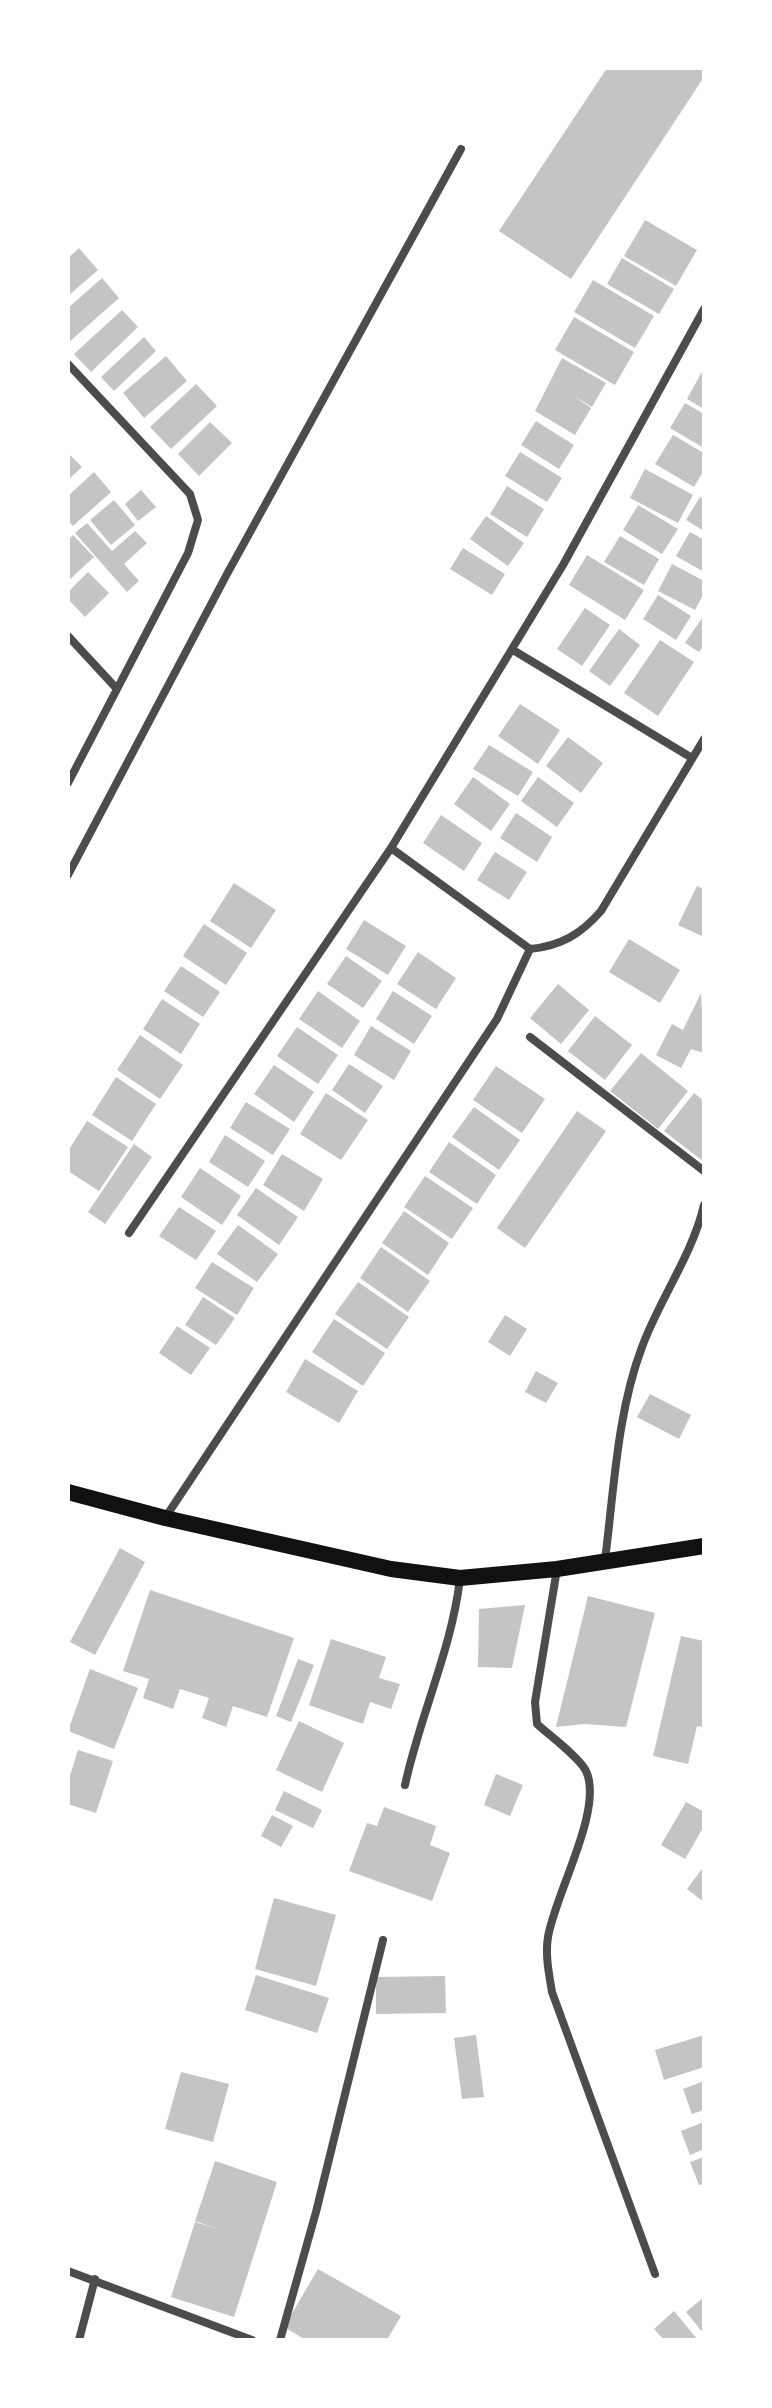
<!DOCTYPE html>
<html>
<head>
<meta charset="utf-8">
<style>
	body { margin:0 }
	#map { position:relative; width:772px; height:2408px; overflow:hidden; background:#fff; font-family:"Roboto Condensed",sans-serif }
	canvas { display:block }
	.frame { position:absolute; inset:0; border:70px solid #fff; pointer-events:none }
</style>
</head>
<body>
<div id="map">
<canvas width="772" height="2408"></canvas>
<div class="frame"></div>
</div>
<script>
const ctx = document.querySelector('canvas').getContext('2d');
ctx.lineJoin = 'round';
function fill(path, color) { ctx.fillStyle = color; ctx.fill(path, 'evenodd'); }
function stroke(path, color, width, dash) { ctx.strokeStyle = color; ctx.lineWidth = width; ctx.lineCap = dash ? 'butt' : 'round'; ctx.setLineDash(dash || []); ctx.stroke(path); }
const building = new Path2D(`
	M607 68H704V77L571 279 499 231Z
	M645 220 697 250 676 286 624 256Z
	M79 248 98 270 68 296V258Z
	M622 258 674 289 659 314 607 284Z
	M102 278 119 298 68 343V308Z
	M593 280 654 316 635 348 574 312Z
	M122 310 138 327 91 372 74 354Z
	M574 317 634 352 615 385 555 350Z
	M144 337 156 351 114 391 101 377Z
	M166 356 187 381 144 418 123 393Z
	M562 358 606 383 592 407 574 396 591 408 575 435 535 411Z
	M704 368V409L687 399Z
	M196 384 217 406 171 449 150 427Z
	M685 403 704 414V448L670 428Z
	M536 421 574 445 559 469 521 445Z
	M210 422 232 443 199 476 178 454Z
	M673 435 704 453V470L694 487 655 464Z
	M520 452 562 478 547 502 505 476Z
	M68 453 82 467 68 480Z
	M645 469 693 495 678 523 630 498Z
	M94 472 111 492 73 526 68 521V496Z
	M507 486 544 509 527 537 490 514Z
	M141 490 156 507 138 521 125 504Z
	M700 497 704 499V531L686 520Z
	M114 500 135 525 111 545 90 520Z
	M638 505 678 529 662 554 623 530Z
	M486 516 524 543 508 566 470 539Z
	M87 523 112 551 135 531 147 543 124 564 139 581 127 592 75 533Z
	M690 532 704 540V572L676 556Z
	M73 535 94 557 68 581V540Z
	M620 536 659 559 644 585 604 562Z
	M463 548 505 574 492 595 450 569Z
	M587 555 644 590 625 620 569 585Z
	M672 564 704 581V593L695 610 658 591Z
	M88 572 109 593 85 617 68 599V592Z
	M658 595 691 616 676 640 643 619Z
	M585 608 610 625 582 666 557 649Z
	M702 618 704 645 699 652 685 643Z
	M619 629 640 645 610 686 589 671Z
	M660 640 694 662 658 716 624 693Z
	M520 704 560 730 538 764 498 736Z
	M568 737 603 763 581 793 546 766Z
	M489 745 533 772 518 796 473 769Z
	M473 777 510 804 491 831 454 804Z
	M538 777 574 803 557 827 521 801Z
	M516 813 552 837 537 862 500 838Z
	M441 815 482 843 464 871 423 843Z
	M495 852 527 872 509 900 477 880Z
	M234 883 276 910 251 948 210 921Z
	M697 886 704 889V937L678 925Z
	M364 920 406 946 388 975 346 949Z
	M204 924 247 953 226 985 183 956Z
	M629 939 680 970 660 1003 609 972Z
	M418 952 456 978 436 1009 397 984Z
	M346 956 382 981 363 1008 327 984Z
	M181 966 220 992 203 1017 164 991Z
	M558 984 589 1010 561 1044 530 1018Z
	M318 991 360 1021 342 1048 299 1019Z
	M393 991 432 1016 414 1044 376 1019Z
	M701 993 704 1053 691 1049 681 1068 656 1055 672 1024 683 1030Z
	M162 999 200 1024 181 1054 143 1029Z
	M595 1016 632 1045 605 1080 568 1051Z
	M371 1026 411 1051 394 1080 354 1055Z
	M297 1027 338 1055 318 1084 277 1056Z
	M140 1035 183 1065 160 1099 117 1070Z
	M641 1053 688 1091 658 1129 610 1091Z
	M349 1064 383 1086 365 1113 332 1090Z
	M274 1065 314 1092 294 1122 254 1094Z
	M496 1066 545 1099 522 1133 473 1100Z
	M116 1077 156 1104 132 1141 92 1115Z
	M326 1093 368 1120 341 1160 300 1134Z
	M694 1093 704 1101V1162L664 1131Z
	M246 1102 290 1129 273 1155 230 1128Z
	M474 1107 520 1140 499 1170 452 1137Z
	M577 1111 606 1131 525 1248 497 1228Z
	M87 1121 128 1147 99 1191 68 1171V1151Z
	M225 1135 265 1161 248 1187 209 1162Z
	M449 1142 496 1175 477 1204 429 1172Z
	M134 1144 152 1157 105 1224 88 1212Z
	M282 1154 323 1179 304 1211 263 1185Z
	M200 1168 241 1196 222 1225 181 1197Z
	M425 1176 473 1208 452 1239 404 1207Z
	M256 1188 298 1217 279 1245 237 1215Z
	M179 1207 216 1231 196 1260 159 1236Z
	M404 1211 449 1243 428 1275 382 1243Z
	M238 1225 278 1254 257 1282 217 1254Z
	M381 1247 430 1281 408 1312 360 1278Z
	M212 1262 254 1288 237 1315 195 1288Z
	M358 1282 409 1317 387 1349 335 1314Z
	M203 1297 235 1318 216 1345 185 1325Z
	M505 1315 527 1329 510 1356 488 1342Z
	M334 1319 385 1353 363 1386 312 1352Z
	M177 1326 210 1348 191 1375 159 1353Z
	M305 1359 358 1391 339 1423 286 1392Z
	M536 1371 558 1383 546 1403 525 1392Z
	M650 1394 691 1415 679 1439 637 1417Z
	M120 1548 145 1562 95 1655 70 1642Z
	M150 1590 294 1638 267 1717 233 1706 226 1727 202 1718 209 1698 180 1689 173 1709 143 1698 149 1679 123 1671Z
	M588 1596 655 1613 626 1727 584 1724 556 1727Z
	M525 1605 512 1668 478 1667 479 1609Z
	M681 1636 704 1641V1727L697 1726 688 1764 653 1756Z
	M331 1639 386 1657 379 1678 400 1684 391 1709 370 1702 363 1724 309 1705Z
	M298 1659 314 1665 291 1722 276 1716Z
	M90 1669 138 1688 114 1749 68 1731Z
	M299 1721 344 1743 322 1792 276 1770Z
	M78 1750 113 1761 96 1813 68 1804V1782Z
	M496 1774 523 1785 510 1816 484 1805Z
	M284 1791 322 1810 313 1828 275 1810Z
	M686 1802 704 1812V1826L685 1859 661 1845Z
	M384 1807 436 1826 430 1845 450 1853 432 1901 349 1871 367 1823 377 1826Z
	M272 1815 293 1826 281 1847 261 1836Z
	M704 1866V1902L687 1889Z
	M274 1898 336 1915 316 1986 255 1969Z
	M256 1975 329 1998 317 2033 245 2010Z
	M445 1976 446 2013 376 2014V1977Z
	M476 2035 484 2097 462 2099 454 2038Z
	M704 2035V2067L664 2080 655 2050Z
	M181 2072 229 2084 213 2142 165 2129Z
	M704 2081V2110L692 2114 683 2089Z
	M704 2122V2149L690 2155 681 2131Z
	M704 2157V2184L699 2185 690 2162Z
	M215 2161 277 2182 234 2317 171 2297 195 2222 218 2229 195 2221Z
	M318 2269 401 2316 387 2340H306L284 2327Z
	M704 2297V2334L686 2312Z
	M674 2311 698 2340H664L654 2329Z`);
const minor = new Path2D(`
	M68 364 190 494 198 520 188 553 68 783
	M68 636 117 689
	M513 650 692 758
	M391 848 530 949
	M68 875 227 574 461 149
	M530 1037 704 1171
	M129 1233 391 848 563 565 704 309
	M165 1518 497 1019 530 949C561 946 581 934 601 911L704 739
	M605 1560C614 1490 617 1413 642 1347 660 1298 692 1256 704 1205
	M557 1569 535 1702 537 1724C549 1735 580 1758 586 1771 604 1809 555 1894 548 1937 545 1955 549 1974 552 1992L655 2274
	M405 1785C420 1715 452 1649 460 1578
	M68 2271 252 2340
	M79 2340 95 2279
	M280 2340 316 2212 383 1940`);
const secondary = new Path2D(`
	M68 1492 165 1518 391 1569 460 1578 557 1569 704 1546`);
fill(building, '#c4c4c4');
stroke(minor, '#4c4c4c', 8);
stroke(secondary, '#111', 16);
</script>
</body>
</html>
